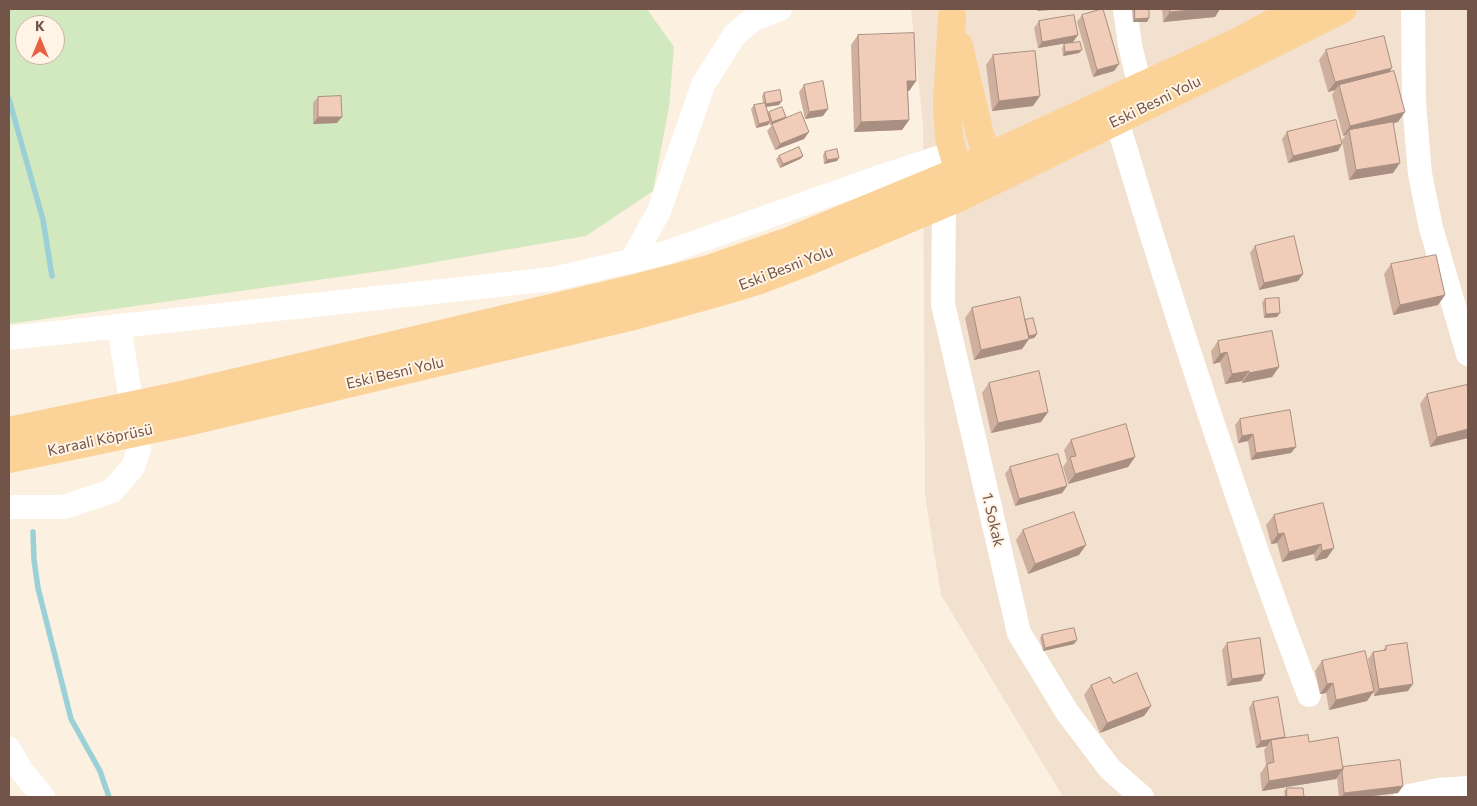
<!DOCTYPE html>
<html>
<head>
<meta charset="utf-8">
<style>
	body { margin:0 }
	#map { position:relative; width:1477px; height:806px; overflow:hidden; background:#fcf0e0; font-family:Commissioner,sans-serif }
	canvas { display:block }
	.frame { position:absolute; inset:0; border:10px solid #725548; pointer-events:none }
	.north { position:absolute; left:15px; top:15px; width:50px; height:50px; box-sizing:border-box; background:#fff4e6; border:1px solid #c7b4a7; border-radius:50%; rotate:0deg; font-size:14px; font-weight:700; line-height:20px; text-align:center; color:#725548 }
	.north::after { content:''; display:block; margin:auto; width:18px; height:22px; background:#e76144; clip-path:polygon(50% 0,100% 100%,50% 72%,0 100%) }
</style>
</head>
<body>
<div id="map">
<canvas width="1477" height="806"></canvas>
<div class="frame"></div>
<div class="north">K</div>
</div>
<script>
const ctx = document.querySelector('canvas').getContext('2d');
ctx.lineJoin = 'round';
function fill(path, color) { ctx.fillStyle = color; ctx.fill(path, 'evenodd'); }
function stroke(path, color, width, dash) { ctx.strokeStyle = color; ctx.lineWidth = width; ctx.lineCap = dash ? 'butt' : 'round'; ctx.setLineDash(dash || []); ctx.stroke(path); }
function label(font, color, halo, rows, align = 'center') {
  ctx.font = font + ' Commissioner,sans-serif'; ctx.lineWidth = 4; ctx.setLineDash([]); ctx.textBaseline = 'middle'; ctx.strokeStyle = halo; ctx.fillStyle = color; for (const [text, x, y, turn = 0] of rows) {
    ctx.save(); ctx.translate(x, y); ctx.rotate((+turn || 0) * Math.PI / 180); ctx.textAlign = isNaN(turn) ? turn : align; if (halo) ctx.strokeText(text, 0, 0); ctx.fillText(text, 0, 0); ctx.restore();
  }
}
const residential = new Path2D(`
	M911 9H1468V797H1063L941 595 925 495 923 125Z`);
const green = new Path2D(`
	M9 9H647L674 47 669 107 653 191 586 236 395 269 9 324ZM25 25H55V55H25Z`);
const stream = new Path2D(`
	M9 99 43 220 52 276
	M33 532 34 560 38 588 71 719 100 771 109 797`);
const minor = new Path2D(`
	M1125 9 1130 45 1140 87
	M1413 9 1414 103 1420 174 1431 228 1468 354
	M1117 121C1175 315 1238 506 1309 695
	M944 204 943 304 1019 633 1067 712 1110 769 1142 797
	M631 262 659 211 703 85 735 34 754 19 780 9
	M9 338 553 279 665 253 874 179 953 153
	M9 507H64L112 491 133 467 139 450 119 327
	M9 749 21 770 43 797
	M1405 797 1438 790 1468 788`);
const major = new Path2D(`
	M952 16 947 104 949 138 963 187
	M959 46 980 135 995 173
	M9 431 186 394 624 291 709 269 792 240 942 178 1233 44 1299 9
	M9 459 192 421 630 317 717 293 760 280 802 264 965 195 1237 62 1343 9`);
const wall = new Path2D(`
	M1132 9H1149V18L1147 22H1133Z
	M1162 9H1220L1215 17 1163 22Z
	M1082 15 1119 64 1114 71 1093 77 1077 22Z
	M1039 21 1073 42 1038 48 1034 28Z
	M858 35 916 81 909 91H908L909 120 902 130 854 132 851 45Z
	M1064 44 1079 53 1063 56 1062 48Z
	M1326 50 1389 72 1398 122 1393 123V173L1349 180 1342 140 1346 135 1343 136 1332 95 1335 90 1328 92 1319 60Z
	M993 55 1033 106 992 111 986 65Z
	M804 85 823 116 805 119 799 92Z
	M764 93 779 105 766 107 768 113 769 112 784 119 804 139 775 150 767 131 773 124 770 125 769 123 768 125 756 128 751 109 754 105 763 103 762 96Z
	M318 97 337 123 313 124V103Z
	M1287 132 1338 151 1288 163 1282 139Z
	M825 152 837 161 824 164 823 155Z
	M779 156H803L800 159 780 168 776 159Z
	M1255 246 1303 274 1298 281 1259 290 1250 253Z
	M1391 264 1445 295 1438 305 1393 315 1384 274Z
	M1265 299 1277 317 1264 318 1262 302Z
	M972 308 1025 320 1037 334 1034 338 1029 339 1022 349 974 360 965 318Z
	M1218 341 1279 367 1272 377 1242 383V381L1225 384 1220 362 1213 364 1211 351Z
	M989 383 1048 412 1041 422 991 433 982 393Z
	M1427 394 1468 438 1430 447 1420 404Z
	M1240 419 1291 453 1251 460 1248 441 1238 443 1235 425Z
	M1071 440 1135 457 1128 467 1068 484 1063 467 1067 461 1064 450Z
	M1010 467 1067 486 1062 493 1015 506 1005 474Z
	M1323 503 1327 558 1315 561 1314 554 1282 562 1277 543 1271 544 1266 525 1274 515Z
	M1023 530 1079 555 1028 574 1016 540Z
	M1042 635 1074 644 1043 651 1040 638Z
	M1227 643 1265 674 1261 681 1227 686 1222 650Z
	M1386 646 1408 691 1374 696 1373 692 1367 701 1329 710 1326 693 1320 694 1315 671 1322 661 1372 682 1368 659 1373 652 1383 651Z
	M1113 683 1151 706 1144 716 1100 733 1084 695 1091 685Z
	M1253 702 1284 739 1309 742 1343 767 1403 786 1398 793 1364 797H1339L1337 778 1336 779 1262 791 1260 774 1266 765 1264 750 1267 746 1256 748 1249 708Z
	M1287 788 1304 797H1285L1284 791Z`);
const shadedWall = new Path2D(`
	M1039 9H1065L1037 11Z
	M1203 9H1220L1215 17 1163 22 1170 12Z
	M1149 18 1147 22H1133L1135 19Z
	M1078 35 1073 42 1038 48 1042 42Z
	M1082 50 1079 53 1063 56 1065 52Z
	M1119 64 1114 71 1093 77 1097 70Z
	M1392 68 1385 78 1339 85 1335 90 1328 92 1335 82Z
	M907 81H916L909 91H900Z
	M1040 96 1033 106 992 111 999 101Z
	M782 101 779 105 764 107 766 104Z
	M828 109 823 116 805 119 809 112Z
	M1405 112 1398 122 1350 134 1349 130 1346 135 1343 136 1350 126Z
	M318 117H342L337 123 313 124Z
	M786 117 783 121 770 125 772 122Z
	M909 120 902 130 854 132 861 122Z
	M770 121 768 125 756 128 759 124Z
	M809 132 804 139 775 150 780 144Z
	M1342 144 1338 151 1288 163 1293 156Z
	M803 156 800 159 780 168 783 164Z
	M839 158 837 161 824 164 827 160Z
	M1400 163 1393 173 1349 180 1356 170Z
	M1303 274 1298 281 1259 290 1264 283Z
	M1445 295 1438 305 1393 315 1400 305Z
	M1280 313 1277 317 1264 318 1266 314Z
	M1037 334 1034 338 1029 339 1022 349 974 360 981 350Z
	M1227 352 1220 362 1213 364 1220 354Z
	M1279 367 1272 377 1242 383 1249 373Z
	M1249 371 1242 381 1225 384 1232 374Z
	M1048 412 1041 422 991 433 998 423Z
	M1468 429V438L1430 447 1437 437Z
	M1253 434 1248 441 1238 443 1242 436Z
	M1296 447 1291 453 1251 460 1256 453Z
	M1135 457 1128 467 1068 484 1075 474Z
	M1067 486 1062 493 1015 506 1019 499Z
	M1284 533 1277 543 1271 544 1278 534Z
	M1321 544 1314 554 1282 562 1289 552Z
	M1086 545 1079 555 1028 574 1035 564Z
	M1334 548 1327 558 1315 561 1322 551Z
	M1077 640 1074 644 1043 651 1045 648Z
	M1265 674 1261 681 1227 686 1232 679Z
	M1333 683 1326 693 1320 694 1327 684Z
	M1413 684 1408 691 1374 696 1379 689Z
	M1374 691 1367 701 1329 710 1336 700Z
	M1151 706 1144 716 1100 733 1107 723Z
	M1285 737 1281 743 1271 740 1267 746 1256 748 1261 741Z
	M1343 769 1336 779 1262 791 1269 781Z
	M1403 786 1398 793 1364 797H1342L1344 793Z`);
const building = new Path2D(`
	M1103 9 1119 64 1097 70 1082 15Z
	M1135 9H1149V18L1135 19Z
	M1170 9H1203L1170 12Z
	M1074 15 1078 35 1042 42 1039 21Z
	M914 33 916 81H907L909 120 861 122 858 35Z
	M1384 36 1392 68 1335 82 1326 50Z
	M1080 42 1082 50 1065 52 1064 44Z
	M1035 51 1040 96 999 101 993 55Z
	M1394 71 1405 112 1350 126 1339 85Z
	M823 81 828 109 809 112 804 85Z
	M780 90 782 101 766 104 764 93Z
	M341 96 342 117H318V97Z
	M765 103 770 121 759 124 754 105Z
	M782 107 786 117 772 122 769 112Z
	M801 112 809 132 780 144 772 124Z
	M1336 120 1342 144 1293 156 1287 132Z
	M1393 122 1400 163 1356 170 1349 130Z
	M799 147 803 156 783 164 779 156Z
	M837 149 839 158 827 160 825 152Z
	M1294 236 1303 274 1264 283 1255 246Z
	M1436 255 1445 295 1400 305 1391 264Z
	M1020 297 1029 339 981 350 972 308Z
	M1279 298 1280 313 1266 314 1265 299Z
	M1033 318 1037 334 1029 336 1025 320Z
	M1272 331 1279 367 1249 373V371L1232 374 1227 352 1220 354 1218 341Z
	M1039 371 1048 412 998 423 989 383Z
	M1467 385 1468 390V429L1437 437 1427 394Z
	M1290 410 1296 447 1256 453 1253 434 1242 436 1240 419Z
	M1126 424 1135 457 1075 474 1070 457 1076 456 1071 440Z
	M1058 454 1067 486 1019 499 1010 467Z
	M1323 503 1334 548 1322 551 1321 544 1289 552 1284 533 1278 534 1274 515Z
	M1074 512 1086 545 1035 564 1023 530Z
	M1074 628 1077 640 1045 648 1042 635Z
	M1260 638 1265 674 1232 679 1227 643Z
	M1407 643 1413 684 1379 689 1373 652 1386 650V646Z
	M1365 651 1374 691 1336 700 1333 683 1327 684 1322 661Z
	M1137 673 1151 706 1107 723 1091 685 1110 677 1113 683Z
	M1278 697 1285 737 1261 741 1253 702Z
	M1308 735 1309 742 1338 737 1343 769 1269 781 1267 764 1274 762 1271 740Z
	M1400 760 1403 786 1344 793 1342 771 1343 769V767Z
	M1287 788H1303L1304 797H1287Z`);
const streetNames = [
	["Eski Besni Yolu",1155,102,-26],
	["Eski Besni Yolu",786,268,-21],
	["Eski Besni Yolu",395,373,-13],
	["Karaali Köprüsü",100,440,-12],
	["1. Sokak",993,520,77]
];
fill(residential, '#f3e1cf');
fill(green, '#d2e9bf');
stroke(stream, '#9bd0d7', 5.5);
stroke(minor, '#fff', 24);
stroke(major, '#fbd298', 28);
fill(wall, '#cfaf9e');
fill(shadedWall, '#a98f81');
fill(building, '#f1ccb8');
stroke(building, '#a98f81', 1);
label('15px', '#725548', '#fff4e6', streetNames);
</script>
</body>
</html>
